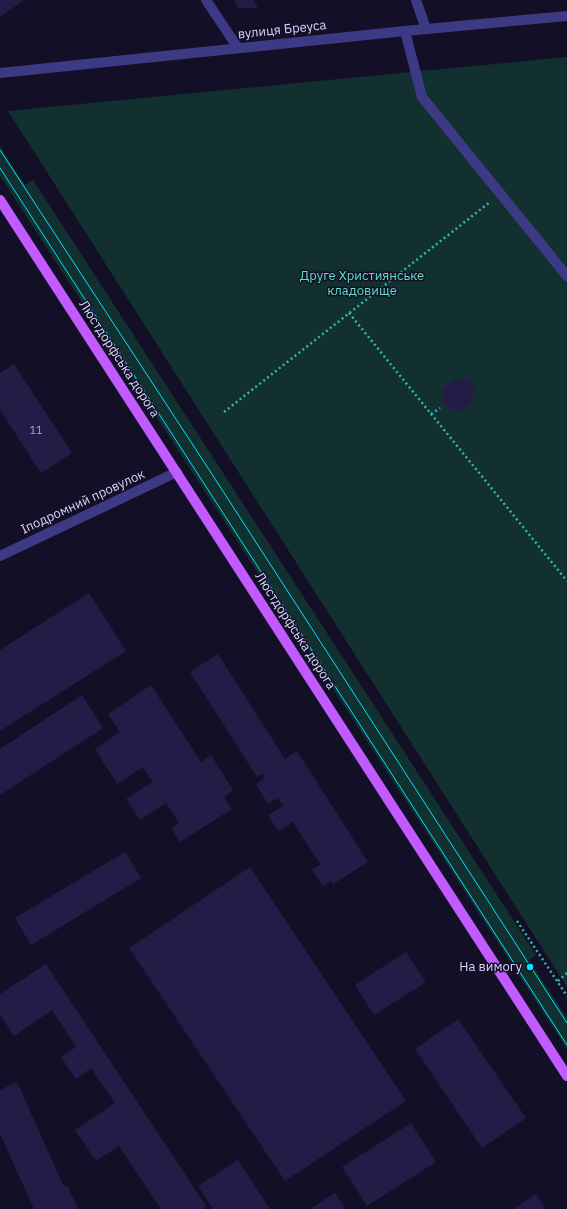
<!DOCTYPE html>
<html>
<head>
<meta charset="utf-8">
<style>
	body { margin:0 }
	canvas { display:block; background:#130f26 }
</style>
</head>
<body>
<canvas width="567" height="1209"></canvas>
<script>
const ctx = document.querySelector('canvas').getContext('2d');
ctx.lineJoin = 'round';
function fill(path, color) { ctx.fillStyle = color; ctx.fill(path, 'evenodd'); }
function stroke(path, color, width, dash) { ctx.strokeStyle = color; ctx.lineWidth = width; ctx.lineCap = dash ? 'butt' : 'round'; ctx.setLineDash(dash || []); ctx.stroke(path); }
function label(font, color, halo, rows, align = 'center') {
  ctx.font = font + ' "IBM Plex Sans",sans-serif'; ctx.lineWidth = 3; ctx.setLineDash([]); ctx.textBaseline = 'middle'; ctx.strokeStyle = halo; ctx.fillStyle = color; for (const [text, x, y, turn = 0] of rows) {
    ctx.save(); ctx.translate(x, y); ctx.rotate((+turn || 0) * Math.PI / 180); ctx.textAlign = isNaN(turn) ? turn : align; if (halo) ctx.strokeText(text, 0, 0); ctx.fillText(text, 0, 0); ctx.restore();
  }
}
const green = new Path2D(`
	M567 57V987L8 111Z
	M0 146 25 185 33 180 536 955 529 960 567 1018V1049L0 176Z`);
const building = new Path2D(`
	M0 0H24L0 17Z
	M234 0H253L258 8H238Z
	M14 364 72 453 41 473 0 410V373Z
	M457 378 459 380 461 379 463 381 467 378 476 389 472 393 474 395 471 397 474 401 459 413 453 407 449 409 441 399 444 397 441 390Z
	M89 593 126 651 0 731V650Z
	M218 654 285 759 297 751 368 862 333 884 331 881 323 886 312 870 320 864 293 822 278 831 268 815 283 806 278 798 268 804 256 784 265 778 262 774 257 777 190 672Z
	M151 685 201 762 211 755 233 790 224 797 232 809 180 842 171 828 179 823 166 803 140 820 126 799 153 782 143 767 117 784 95 749 120 732 108 714Z
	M82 695 103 728 0 795V749Z
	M125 852 141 878 31 945 15 918Z
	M250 867 406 1101 285 1181 129 948Z
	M406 952 426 982 374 1015 355 985Z
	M46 964 206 1206 202 1209H161L119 1146 96 1161 75 1130 115 1103 91 1068 76 1079 61 1057 76 1047 52 1010 14 1036 0 1015V994Z
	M458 1019 526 1118 482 1148 415 1049Z
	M17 1082 64 1187 67 1185 78 1209H34L0 1134V1090Z
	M411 1123 436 1162 367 1206 342 1167Z
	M238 1160 270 1209H213L198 1186Z
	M335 1193 346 1209H310Z
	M536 1194 546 1209H514Z`);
const path = new Path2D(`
	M349 313 567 581
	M224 412 490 202
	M431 414 440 408
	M517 921 567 996
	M558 981 567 973`);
const service = new Path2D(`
	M405 31 422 97 567 276`);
const minor = new Path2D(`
	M206 0 238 48
	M416 0 426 29
	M0 556 177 472`);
const tertiary = new Path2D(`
	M0 73 405 31 567 16`);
const primary = new Path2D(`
	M0 200 567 1076`);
const tram = new Path2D(`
	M0 150 206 465 567 1023
	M0 168 567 1045`);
const markers = [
	[530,967,4,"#00e5ff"]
];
const numberNames = [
	["11",36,431]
];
const streetNames = [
	["вулиця Бреуса",282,30,-6],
	["Люстдорфська дорога",119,359,57],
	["Іподромний провулок",83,502,-25],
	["Люстдорфська дорога",295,631,57]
];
const parkNames = [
	["Друге Християнське",362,276],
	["кладовище",362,291]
];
const poiNames = [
	["На вимогу",522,967]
];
fill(green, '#12302f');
fill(building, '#241b47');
stroke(path, '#2fb8b0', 2.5, [2, 3]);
stroke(service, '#3d3a85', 10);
stroke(minor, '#3d3a85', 10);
stroke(tertiary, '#3d3a85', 10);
stroke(primary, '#c25bff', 10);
stroke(tram, '#00e5ff', 1);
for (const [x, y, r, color] of markers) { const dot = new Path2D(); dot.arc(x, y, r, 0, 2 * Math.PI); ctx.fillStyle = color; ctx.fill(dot); stroke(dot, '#130f26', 1.5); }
label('11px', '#aca6d1', null, numberNames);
label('13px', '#d9d4ff', '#130f26', streetNames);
label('13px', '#5fe0c0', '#130f26', parkNames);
label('13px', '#d9d4ff', '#130f26', poiNames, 'right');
</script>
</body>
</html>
